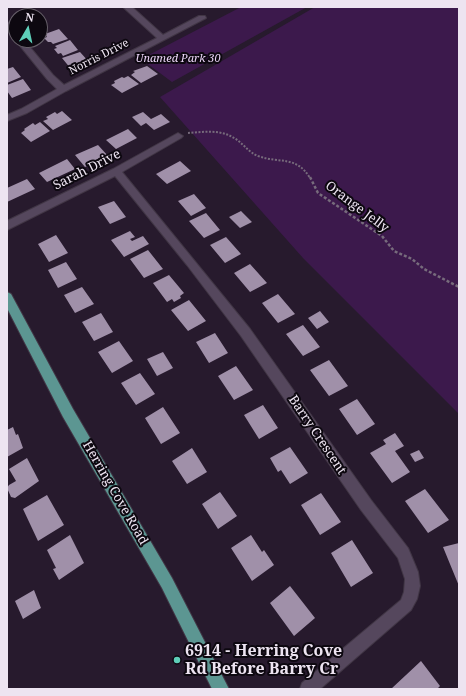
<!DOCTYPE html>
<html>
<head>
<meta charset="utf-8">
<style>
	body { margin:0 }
	#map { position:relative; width:466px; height:696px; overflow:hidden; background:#271a2d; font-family:"Noto Serif",serif }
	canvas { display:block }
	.frame { position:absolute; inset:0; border:8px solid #ede4f1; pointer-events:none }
	.north { position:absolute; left:8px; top:8px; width:40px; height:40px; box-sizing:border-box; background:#0d0810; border:1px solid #67606a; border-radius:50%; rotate:9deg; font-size:11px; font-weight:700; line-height:16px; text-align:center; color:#ede4f1 }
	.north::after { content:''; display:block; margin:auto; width:14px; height:18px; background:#5eceb8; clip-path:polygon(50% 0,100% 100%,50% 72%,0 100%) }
</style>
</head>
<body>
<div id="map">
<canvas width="466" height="696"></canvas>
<div class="frame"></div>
<div class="north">N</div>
</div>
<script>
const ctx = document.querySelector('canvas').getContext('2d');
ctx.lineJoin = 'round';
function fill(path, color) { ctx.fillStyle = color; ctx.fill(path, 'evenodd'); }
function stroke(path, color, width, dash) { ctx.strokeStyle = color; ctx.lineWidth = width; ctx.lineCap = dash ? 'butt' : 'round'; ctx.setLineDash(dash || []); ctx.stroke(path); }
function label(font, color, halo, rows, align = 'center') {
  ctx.font = font + ' "Noto Serif",serif'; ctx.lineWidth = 4; ctx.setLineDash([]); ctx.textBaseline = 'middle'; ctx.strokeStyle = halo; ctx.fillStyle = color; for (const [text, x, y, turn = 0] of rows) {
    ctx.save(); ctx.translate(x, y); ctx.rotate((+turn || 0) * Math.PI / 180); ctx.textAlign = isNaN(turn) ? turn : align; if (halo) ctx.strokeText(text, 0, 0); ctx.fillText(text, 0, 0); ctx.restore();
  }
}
const green = new Path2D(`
	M241 7H307L172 82 141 59Z
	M315 7H459V414L303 258 160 97Z`);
const building = new Path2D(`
	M59 29 68 39 53 44 51 42H48L44 38 47 37 45 34Z
	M70 40 78 50 63 56 61 53 58 54 54 49 57 48 55 46Z
	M80 52 89 62 71 69 62 58Z
	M147 66 158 74 141 83 131 75 135 72 133 71Z
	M13 67 21 77 7 83V69Z
	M128 76 139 84 122 93 111 85 115 83 114 81 122 77 124 78Z
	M23 79 31 90 12 98 7 91V85Z
	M62 111 72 120 53 130 43 121 48 119 46 117 55 112 57 114Z
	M143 112 151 119 161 114 170 122 154 130 146 123 141 126 132 117Z
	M40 122 50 131 31 142 21 133 25 130 24 129 33 123 35 125Z
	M128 129 137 138 116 149 106 140Z
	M98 145 108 156 85 167 75 155Z
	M67 159 75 169 47 182 39 173Z
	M180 161 191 171 167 184 156 174Z
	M27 179 35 189 7 202V188Z
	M194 194 206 208 191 216 178 201Z
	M114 201 126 217 110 224 98 207Z
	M241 211 252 222 240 228 229 217Z
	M206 213 220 230 204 238 189 221Z
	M130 231 135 237 130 239 132 241 143 236 149 244 124 257 111 240Z
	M56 235 68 253 49 262 38 244Z
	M226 237 241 254 225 263 210 245Z
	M148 250 163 269 144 278 130 259Z
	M66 262 77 279 58 288 48 270Z
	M250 264 267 283 250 292 234 273Z
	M169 275 184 293 180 296 181 298 174 302 172 299 167 302 153 283Z
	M82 287 94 304 75 313 64 295Z
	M278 294 295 314 278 323 262 303Z
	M189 300 206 321 188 331 171 310Z
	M320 311 329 322 317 329 308 318Z
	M101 313 113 332 94 341 82 322Z
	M303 325 320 347 303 356 286 334Z
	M215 333 228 353 209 363 196 342Z
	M119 341 133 361 112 373 98 352Z
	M163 352 173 368 157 376 147 359Z
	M329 360 348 386 329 396 310 370Z
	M236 366 253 390 234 400 218 376Z
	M140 373 155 394 136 405 121 383Z
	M357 399 375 424 357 435 339 409Z
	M263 405 278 428 259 439 244 415Z
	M163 407 180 433 161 444 145 418Z
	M13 427 16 435 18 434 23 448 7 457V430Z
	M395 433 404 446 395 451 410 472 392 483 370 453 386 444 383 440Z
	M290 447 308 473 290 484 281 470 278 472 270 458Z
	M192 448 207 472 187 484 172 461Z
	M419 450 424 458 415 462 410 454Z
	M27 458 39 481 15 498 11 497 7 488 9 485 16 481 9 469Z
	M425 489 449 520 428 533 405 501Z
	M220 492 237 516 218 529 202 504Z
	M321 493 341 522 320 535 301 505Z
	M47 495 64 525 38 541 23 509Z
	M70 535 84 563 59 580 53 569 56 568 47 550Z
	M251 535 262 552 264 550 274 565 252 581 231 548Z
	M352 540 373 573 351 587 331 553Z
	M459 543V586L443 547Z
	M290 586 315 618 294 636 270 603Z
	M34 590 41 608 23 619 15 601Z
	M421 661 440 686 437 689H391Z`);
const pathFar1 = new Path2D(`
	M188 133C203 132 220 129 234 138 243 143 248 152 258 156 280 164 296 155 310 178`);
const path = new Path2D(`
	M310 177 318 193 382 236 394 251 412 259 424 269 459 287`);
const minor = new Path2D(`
	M123 7H132L163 35 199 16H205L206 18 66 91 27 113 7 121V115L21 109 57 89 47 79 17 42 16 40H24L53 75 64 85 157 38Z
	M7 22C14 23 16 31 16 37 9 36 7 28 7 22Z
	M178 133 183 136 181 138 122 172 250 329 371 500 408 548 418 572 420 586 417 599 411 610 320 689H300L302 683 401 600 404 592 405 579 398 558 361 510 241 336 187 265 115 176 7 230V221L113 169Z`);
const major = new Path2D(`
	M7 292 11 294 73 409 172 578 229 689H212L162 588 63 417 7 308Z`);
const markers = [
	[177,660,4,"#5eceb8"]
];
const farStreetnames = [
	["Norris Drive",99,57,-27]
];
const farParknames = [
	["Unamed Park 30",178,59]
];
const streetNames = [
	["Sarah Drive",87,170,-27],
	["Orange Jelly",357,207,37],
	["Barry Crescent",317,435,56],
	["Herring Cove Road",115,493,60]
];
const nearPoinames = [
	["6914 - Herring Cove",185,651],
	["Rd Before Barry Cr",185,669]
];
fill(green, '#3c194c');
fill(building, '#a090a9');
stroke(minor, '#413645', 2);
stroke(major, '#413645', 2);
stroke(pathFar1, '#776b7c', 2, [2, 1.5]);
stroke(path, '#776b7c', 2.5, [3, 2]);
fill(minor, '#55475d');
fill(major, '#5c9692');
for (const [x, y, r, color] of markers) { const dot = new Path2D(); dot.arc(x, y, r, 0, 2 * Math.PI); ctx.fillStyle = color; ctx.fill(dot); stroke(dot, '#0d0810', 1.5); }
label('11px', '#ede4f1', '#0d0810', farStreetnames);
label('italic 11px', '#ecd6f8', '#0d0810', farParknames);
label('13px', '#ede4f1', '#0d0810', streetNames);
label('bold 16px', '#ede4f1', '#0d0810', nearPoinames, 'left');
</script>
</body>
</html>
